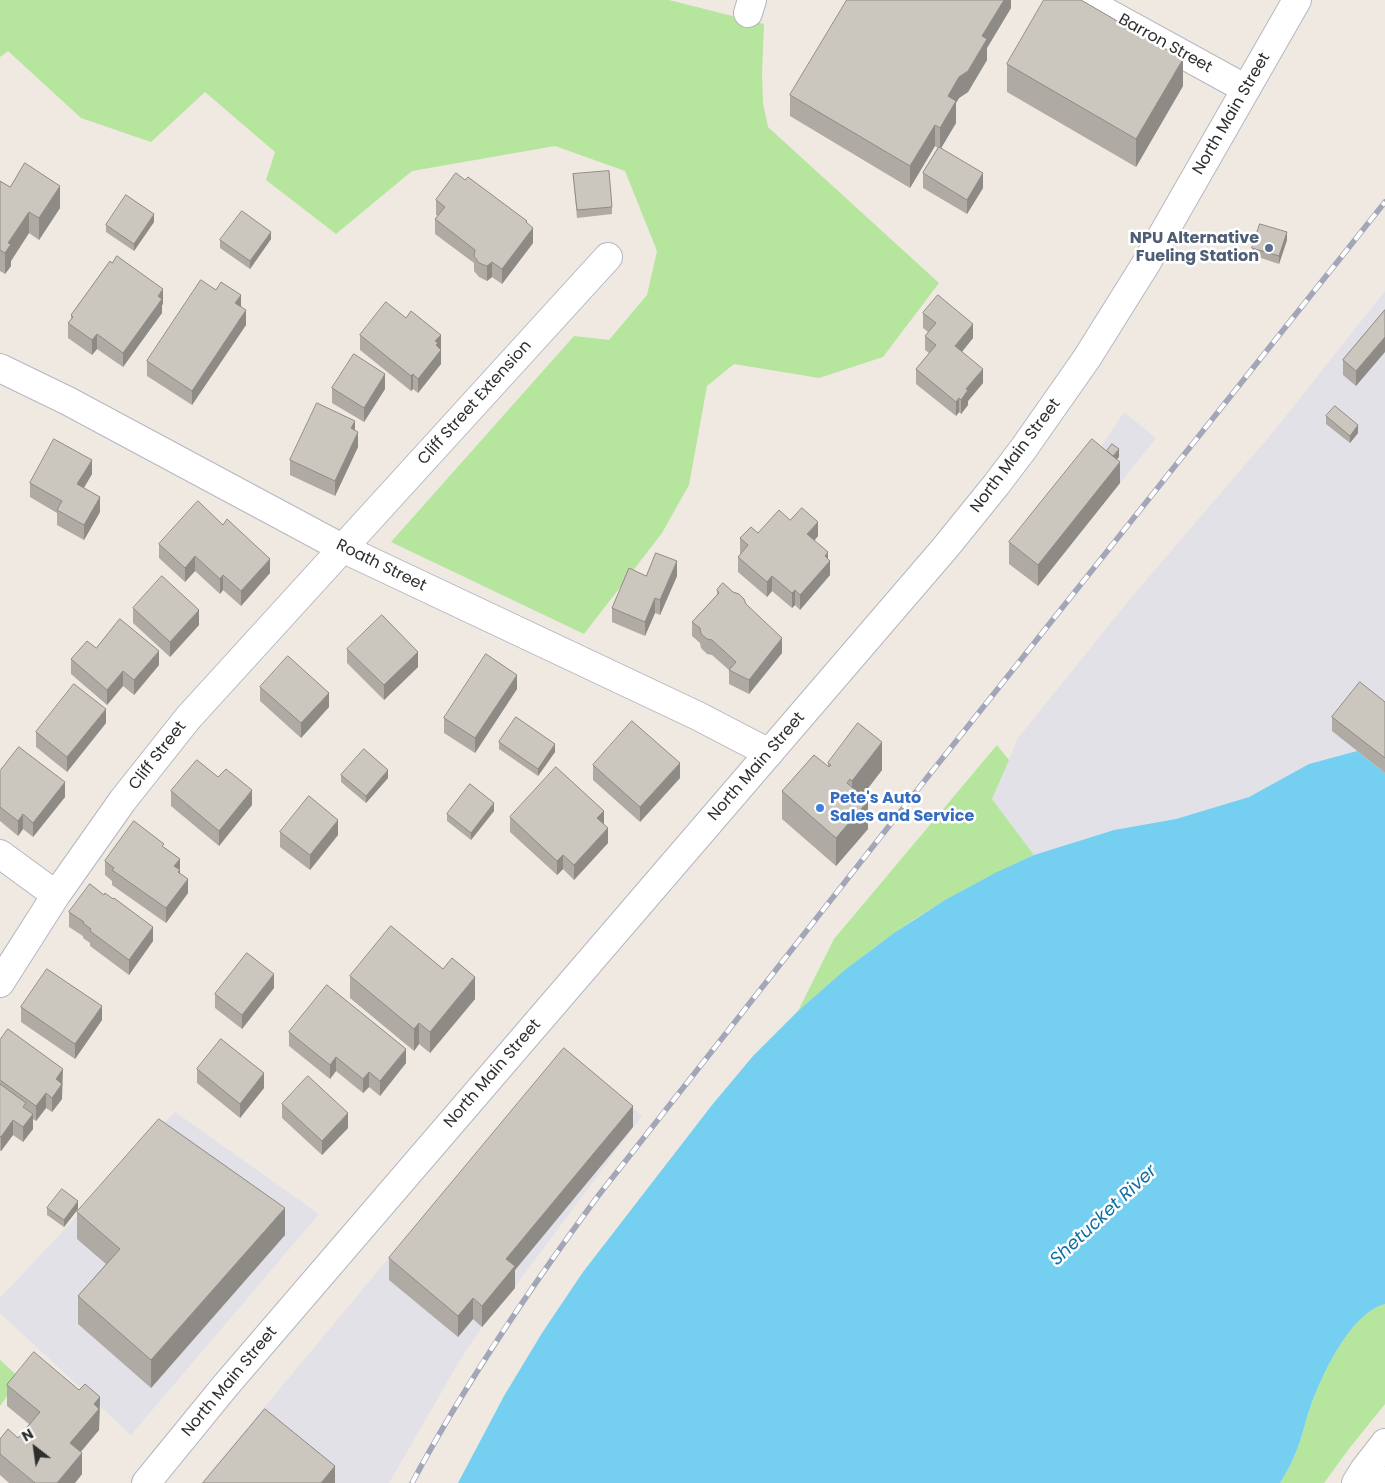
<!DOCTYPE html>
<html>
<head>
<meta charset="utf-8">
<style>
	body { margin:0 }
	#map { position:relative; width:1385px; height:1483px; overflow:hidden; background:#efe9e1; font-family:Poppins,sans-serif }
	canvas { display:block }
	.north { position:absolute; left:10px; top:1423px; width:50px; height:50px; -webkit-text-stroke:4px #fff; paint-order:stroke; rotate:330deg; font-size:14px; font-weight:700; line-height:20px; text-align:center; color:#2e2e2e }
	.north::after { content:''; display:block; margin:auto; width:18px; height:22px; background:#2e2e2e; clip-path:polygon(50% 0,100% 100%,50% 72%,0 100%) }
</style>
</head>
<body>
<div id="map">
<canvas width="1385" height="1483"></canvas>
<div class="north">N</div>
</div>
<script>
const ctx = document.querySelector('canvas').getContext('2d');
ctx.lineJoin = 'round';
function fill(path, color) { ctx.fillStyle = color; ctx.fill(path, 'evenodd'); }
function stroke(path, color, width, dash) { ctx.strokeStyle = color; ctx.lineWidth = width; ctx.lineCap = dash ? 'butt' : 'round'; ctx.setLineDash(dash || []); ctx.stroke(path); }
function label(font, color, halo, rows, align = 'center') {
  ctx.font = font + ' Poppins,sans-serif'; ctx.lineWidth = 5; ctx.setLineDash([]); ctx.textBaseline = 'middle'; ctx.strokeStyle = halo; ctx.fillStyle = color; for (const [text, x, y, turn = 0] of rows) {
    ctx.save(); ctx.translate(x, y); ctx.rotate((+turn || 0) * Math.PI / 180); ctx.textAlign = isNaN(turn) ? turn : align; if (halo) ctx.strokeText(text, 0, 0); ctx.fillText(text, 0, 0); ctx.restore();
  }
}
const industrial = new Path2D(`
	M1385 291V773L1357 751 1309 764 1249 797 1176 819 1114 830 1034 855 992 799 1018 738 1130 599 1274 431Z
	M1124 412 1156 438 1038 586 1009 564 1092 461Z
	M564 1048 642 1116 514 1288 482 1327 460 1360 389 1483H201Z
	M175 1112 319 1214 131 1435 0 1313V1298Z`);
const green = new Path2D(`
	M0 0H669L764 24 762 74 763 103 768 127 939 283 883 357 819 378 734 364 707 386 689 485 662 533 584 634 391 542 574 336 609 340 647 295 657 251 625 171 555 146 412 171 336 234 266 180 275 152 205 92 151 142 81 118 8 51 0 57Z
	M997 745 1009 760 992 799 1034 855C985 878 937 902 893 934 860 957 829 984 798 1011L834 939Z
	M1385 1304V1404L1348 1450 1324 1483H1280C1286 1473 1292 1463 1296 1452 1302 1438 1305 1422 1310 1408 1321 1377 1350 1313 1385 1304Z
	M0 1360 20 1378 0 1406Z`);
const water = new Path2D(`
	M1357 751 1385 773V1304C1350 1313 1321 1377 1310 1408 1305 1422 1302 1438 1296 1452 1292 1463 1286 1473 1280 1483H458L504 1396 542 1333 583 1272 712 1105 753 1056 798 1011 846 969 894 933 945 900 997 872 1034 855 1114 830 1176 819 1249 797 1309 764Z`);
const street = new Path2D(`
	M1084 0 1246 89
	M748 13 752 0
	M0 368 68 401 342 548 698 716 769 753
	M0 854 56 895
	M0 983 56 895 123 800 188 718 608 257
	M1364 1470 1385 1483
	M1356 1483 1364 1470 1385 1443`);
const secondary = new Path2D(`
	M146 1483 226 1385 945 548 996 485 1024 448 1087 358 1147 262 1297 0`);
const rail = new Path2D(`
	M412 1483C466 1382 530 1288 598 1196L926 779 1385 202`);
const wall = new Path2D(`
	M1011 0V8L987 48V60L968 92 959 98 956 103V123L941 148 983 188 967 214 923 188V173L938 148 935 146 910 188 790 116V95Z
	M1007 64 1183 86 1136 167 1007 92Z
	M573 174 612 207V214L577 218Z
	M465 180 527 223 533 243 502 284 492 277 487 281 479 277 474 271V263L435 234V219L438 216 436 215V200Z
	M0 181 10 187 60 208 39 240 29 233 11 261V266L5 274 0 271Z
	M154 222 134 251 106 232V225Z
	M271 239 250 269 220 248V240Z
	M1287 240 1279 264 1252 255V248Z
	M163 304 162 305V313L123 367 97 349 92 355 68 338V323L71 320V315Z
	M241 306 246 325 192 405 147 376V361Z
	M1385 310 1356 386 1343 375V360Z
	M923 313 973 338 962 352 983 383 968 401V405L961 414 959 412 956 416 916 384V369L929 353 925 350V336L928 332 923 328Z
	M406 318 441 335V364L418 393 413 389 411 391 360 350V335Z
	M332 388 385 389 364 422 332 403Z
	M1326 416 1358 433 1350 443 1326 424Z
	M355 430 358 447 335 496 290 475V460Z
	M1119 457 1117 459 1120 483 1038 586 1009 564V542Z
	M92 474 84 488 100 512 84 540 57 525V513L30 497V483Z
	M790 520 818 536 814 541 828 559 830 575 800 610 795 605 792 608 772 591 767 597 738 572V557L741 554 740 553V538L758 533Z
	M159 544 270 573 241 606 223 590 220 594 195 571 185 582 159 558Z
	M646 576H677L660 615 655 613 645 636 612 622V608Z
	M717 590 746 604 782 653 749 694 729 684V670L712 655 707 654 701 648 700 643 692 636V622L717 595Z
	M133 608 199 625 170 657 133 623Z
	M96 648 159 665 134 695 123 686 107 705 71 674V659Z
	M347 649 418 667 384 700 347 663Z
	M260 687 329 707 301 738 260 701Z
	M517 689 475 753 444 733V718Z
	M1385 702V773L1332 731V717Z
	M106 723 67 772 36 747V732Z
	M499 742 555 752 538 776 499 749Z
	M828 763 882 770 862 796 868 829 836 866 782 819V791L828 766Z
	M593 765 680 778 640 822 593 780Z
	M0 771 65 797 33 837 23 829 18 836 0 821Z
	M341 775 388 778 366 803 341 782Z
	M171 791 252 805 219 846 171 806Z
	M494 811 471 840 447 821V814Z
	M510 817 604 824 608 843 574 880 563 869 557 875 510 832Z
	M280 832 338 835 310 870 280 847Z
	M164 847 180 859V874L188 893 166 923 112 885V881L105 875V861Z
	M69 912 153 941 129 975 90 946V943L83 938V936L69 927Z
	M350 976 475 999 430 1053 419 1044 414 1051 350 998Z
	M274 988 242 1029 215 1008V994Z
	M21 1007 102 1020 75 1059 21 1022Z
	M289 1032 406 1063 380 1096 369 1087 363 1093 336 1071 330 1079 289 1046Z
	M0 1040 63 1084 62 1085V1099L52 1112 46 1108 36 1121 33 1119V1129L23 1142 13 1135 1 1151H0Z
	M197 1069 264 1088 240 1118 197 1083Z
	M282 1104 348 1128 322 1155 282 1118Z
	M633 1127 515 1270V1288L482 1327 473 1319 458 1337 389 1280V1258Z
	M47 1208 78 1209 64 1227 47 1215Z
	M77 1212 285 1235 151 1388 78 1324V1296L106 1264 77 1239Z
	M7 1385 79 1390 100 1397 99 1430 81 1452 82 1474 75 1483H9L0 1475V1439L18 1438 29 1424 7 1406Z`);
const shadedWall = new Path2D(`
	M1004 0H1011V8L987 48V60L968 92 959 98 956 103V123L940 150V128L948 96 982 36Z
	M1183 59V86L1136 167V139Z
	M935 125V146L910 188V166Z
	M983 173V188L967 214V200Z
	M60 186V208L39 240V218Z
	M29 212V233L11 261V266L5 274V253L8 243Z
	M154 214V222L134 251V244Z
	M533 228V243L502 284V269Z
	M271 232V239L250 269V261Z
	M1287 232V240L1279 264V256Z
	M492 262V277L487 281V266Z
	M163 289V304L162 305V313L123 367V353Z
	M241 295V310L235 303Z
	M246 310V325L192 405V391Z
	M973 324V338L955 360V346Z
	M97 334V349L92 355V340Z
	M441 335V364L418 393V379L435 341Z
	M1385 337V352L1356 386V371Z
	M983 369V383L968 401V405L961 414V400L966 389Z
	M385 374V389L364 422V408Z
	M413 374V389L411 391V376Z
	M959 398V412L956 416V402Z
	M355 421V435L351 428Z
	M1358 425V433L1350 443V436Z
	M358 432V447L335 496V481Z
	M1119 449V457L1110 467V460Z
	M92 460V474L77 499V484Z
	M1120 462V483L1038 586V565Z
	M100 497V512L84 540V525Z
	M818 522V536L807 549V534Z
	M828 552V563L830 561V575L800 610V595Z
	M195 556V571L185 582V568Z
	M270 559V573L241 606V591Z
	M677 561V576L660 615V600Z
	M223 575V590L220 594V579Z
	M772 576V591L767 597V582Z
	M795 590V605L792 608V593Z
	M655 598V613L645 636V622Z
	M199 610V625L170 657V642Z
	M782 638V653L749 694V680Z
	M159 651V665L134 695V680Z
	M418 652V667L384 700V685Z
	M123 671V686L107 705V690Z
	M517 675V689L475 753V738Z
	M329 693V707L301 738V723Z
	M106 709V723L67 772V757Z
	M882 742V770L852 809V781Z
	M555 744V752L538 776V769Z
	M680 763V778L640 822V807Z
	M388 770V778L366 803V796Z
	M65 782V797L33 837V823Z
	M252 790V805L219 846V831Z
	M868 801V829L836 866V838Z
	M494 803V811L471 840V833Z
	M604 811V825L597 818Z
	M23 814V829L18 836V821Z
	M338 820V835L310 870V855Z
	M608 828V843L574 880V865Z
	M563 855V869L557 875V861Z
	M180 859V885L174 866Z
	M188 879V893L166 923V908Z
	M153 927V941L129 975V960Z
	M274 974V988L242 1029V1015Z
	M475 977V999L430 1053V1032Z
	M102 1006V1020L75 1059V1044Z
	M419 1023V1044L414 1051V1029Z
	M406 1049V1063L380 1096V1081Z
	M336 1057V1071L330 1079V1065Z
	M63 1069 62 1099 52 1112V1098L56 1079Z
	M369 1072V1087L363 1093V1079Z
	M264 1073V1088L240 1118V1104Z
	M46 1093V1108L36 1121V1106Z
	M633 1106V1127L515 1270V1288L482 1327V1306L506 1259Z
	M348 1113V1128L322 1155V1141Z
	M33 1114V1129L23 1142V1127Z
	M13 1120V1135L1 1151V1137Z
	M78 1201V1209L64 1227V1220Z
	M285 1208V1235L151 1388V1360Z
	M473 1298V1319L458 1337V1316Z
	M100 1397 99 1430 70 1464V1443L94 1404Z
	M82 1453V1474L75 1483H57Z
	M335 1466V1483H321Z`);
const building = new Path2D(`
	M847 0H1004L982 36 987 39 968 71 959 77 948 96 956 101 940 128 935 125 910 166 790 95Z
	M1044 0H1081L1183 59 1136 139 1007 64Z
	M939 147 983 173 967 200 923 173Z
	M25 163 60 186 39 218 29 212 8 243 11 244 5 253 0 250V181L10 187Z
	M609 171 612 207 577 210 573 174Z
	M456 173 465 180 468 177 527 221 526 222 533 228 502 269 492 262 487 266 479 263 474 256 475 250 435 219 445 207 436 200Z
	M126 195 154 214 134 244 106 225Z
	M242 211 271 232 250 261 220 240Z
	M1260 224 1287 232 1279 256 1252 248Z
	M117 256 163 289 158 296 162 299 123 353 97 334 92 340 68 323 73 317 71 315 110 261 112 263Z
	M201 280 216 290 221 282 241 295 235 303 246 310 192 391 147 361Z
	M938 295 973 324 955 346 983 369 966 389 968 390 961 400 959 398 956 402 916 369 936 345 925 336 936 323 923 313Z
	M386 302 406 318 411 311 441 335 435 341 438 343 436 345 441 350 418 379 413 374 411 376 360 335Z
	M1385 310V337L1356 371 1343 360Z
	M354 354 385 374 364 408 332 388Z
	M317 403 355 421 351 428 358 432 335 481 290 460Z
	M1335 406 1358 425 1350 436 1326 416Z
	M54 439 92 460 77 484 100 497 84 525 57 510 62 501 30 483Z
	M1092 439 1120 462 1038 565 1009 542Z
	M1112 444 1119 449 1113 456 1107 451Z
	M198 501 223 525 227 519 270 559 241 591 223 575 220 579 195 556 185 568 159 544Z
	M802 508 818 522 807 534 828 552 825 556 830 561 800 595 795 590 792 593 772 576 767 582 738 557 748 545 740 538 751 527 758 533 779 510 790 520Z
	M656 553 677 561 660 600 655 598 645 622 612 608 629 568 646 576Z
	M162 576 199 610 170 642 133 608Z
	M723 583 733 592 739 594 744 599 746 604 782 638 749 680 729 670 736 662 712 640 707 639 701 634 700 628 692 622 719 593 717 590Z
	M382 615 418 652 384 685 347 649Z
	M120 619 159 651 134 680 123 671 107 690 71 659 87 641 96 648Z
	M486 654 517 675 475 738 444 718Z
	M288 656 329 693 301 723 260 687Z
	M1360 682 1385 702V758L1332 717Z
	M74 684 106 709 67 757 36 732Z
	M516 717 555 744 538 769 499 742Z
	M632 721 680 763 640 807 593 765Z
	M858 723 882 742 852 781 850 779 847 783 868 801 836 838 782 791 814 755 829 767 831 765 828 763Z
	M19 747 65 782 33 823 23 814 18 821 0 807V771Z
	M364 749 388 770 366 796 341 775Z
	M197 760 218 777 226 769 252 790 219 831 171 791Z
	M556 767 604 811 597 818 608 828 574 865 563 855 557 861 510 817Z
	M470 784 494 803 471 833 447 814Z
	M309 796 338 820 310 855 280 832Z
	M134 821 164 844 162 846 180 859 174 866 180 870 178 872 188 879 166 908 112 870 114 868 105 861Z
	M90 884 104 895 105 893 113 899 114 898 153 927 129 960 90 931 91 929 83 923 84 922 69 912Z
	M391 926 443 969 452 958 475 977 430 1032 419 1023 414 1029 350 976Z
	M247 953 274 974 242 1015 215 994Z
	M47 969 102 1006 75 1044 21 1007Z
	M327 985 406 1049 380 1081 369 1072 363 1079 336 1057 330 1065 289 1032Z
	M8 1029 63 1069 56 1079 62 1084 52 1098 46 1093 36 1106 0 1080V1040Z
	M221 1039 264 1073 240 1104 197 1069Z
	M564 1048 633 1106 506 1259 515 1266 482 1306 473 1298 458 1316 389 1258Z
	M308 1076 348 1113 322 1141 282 1104Z
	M0 1084 26 1103 23 1107 33 1114 23 1127 13 1120 1 1137 0 1136Z
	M159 1119 285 1208 151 1360 78 1296 120 1249 77 1212Z
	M62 1189 78 1201 64 1220 47 1208Z
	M34 1352 79 1390 85 1384 100 1397 94 1404 99 1409 70 1443 82 1453 57 1483H35L0 1454V1439L8 1429 18 1438 40 1412 7 1385Z
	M265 1409 335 1466 321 1483H203Z`);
const markers = [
	[1269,248,5,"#5c6f8a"],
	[820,808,5,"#3f7fe0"]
];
const streetNames = [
	["Barron Street",1165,44,29],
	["North Main Street",1232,114,-60],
	["Cliff Street Extension",475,403,-48],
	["North Main Street",1016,456,-53],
	["Roath Street",381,566,26],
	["Cliff Street",158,756,-52],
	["North Main Street",757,767,-49],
	["North Main Street",493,1074,-49],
	["North Main Street",230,1382,-50]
];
const serviceNames = [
	["NPU Alternative",1259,239],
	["Fueling Station",1259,257]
];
const shopNames = [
	["Pete's Auto",830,799],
	["Sales and Service",830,817]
];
const waterNames = [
	["Shetucket River",1104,1216,-43]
];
fill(industrial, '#e3e1e8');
fill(green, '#b6e59e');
fill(water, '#75cff0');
stroke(street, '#b4b7c1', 30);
stroke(secondary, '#b4b7c1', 30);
stroke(street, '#fff', 28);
stroke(secondary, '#fff', 28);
stroke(rail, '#a3a6b8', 5.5);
stroke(rail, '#fff', 4, [11]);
fill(wall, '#afaba4');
fill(shadedWall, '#8e8b86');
fill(building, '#cbc7bf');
stroke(building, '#8e8b86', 1);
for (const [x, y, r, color] of markers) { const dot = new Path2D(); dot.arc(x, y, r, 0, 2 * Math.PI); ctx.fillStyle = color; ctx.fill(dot); stroke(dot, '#fff', 2); }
label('16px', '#2e2e2e', '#fff', streetNames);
label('bold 16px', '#4e5e75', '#fff', serviceNames, 'right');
label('bold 16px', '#366cbe', '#fff', shopNames, 'left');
label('italic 18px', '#0d6fa3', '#fff', waterNames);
</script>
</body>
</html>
